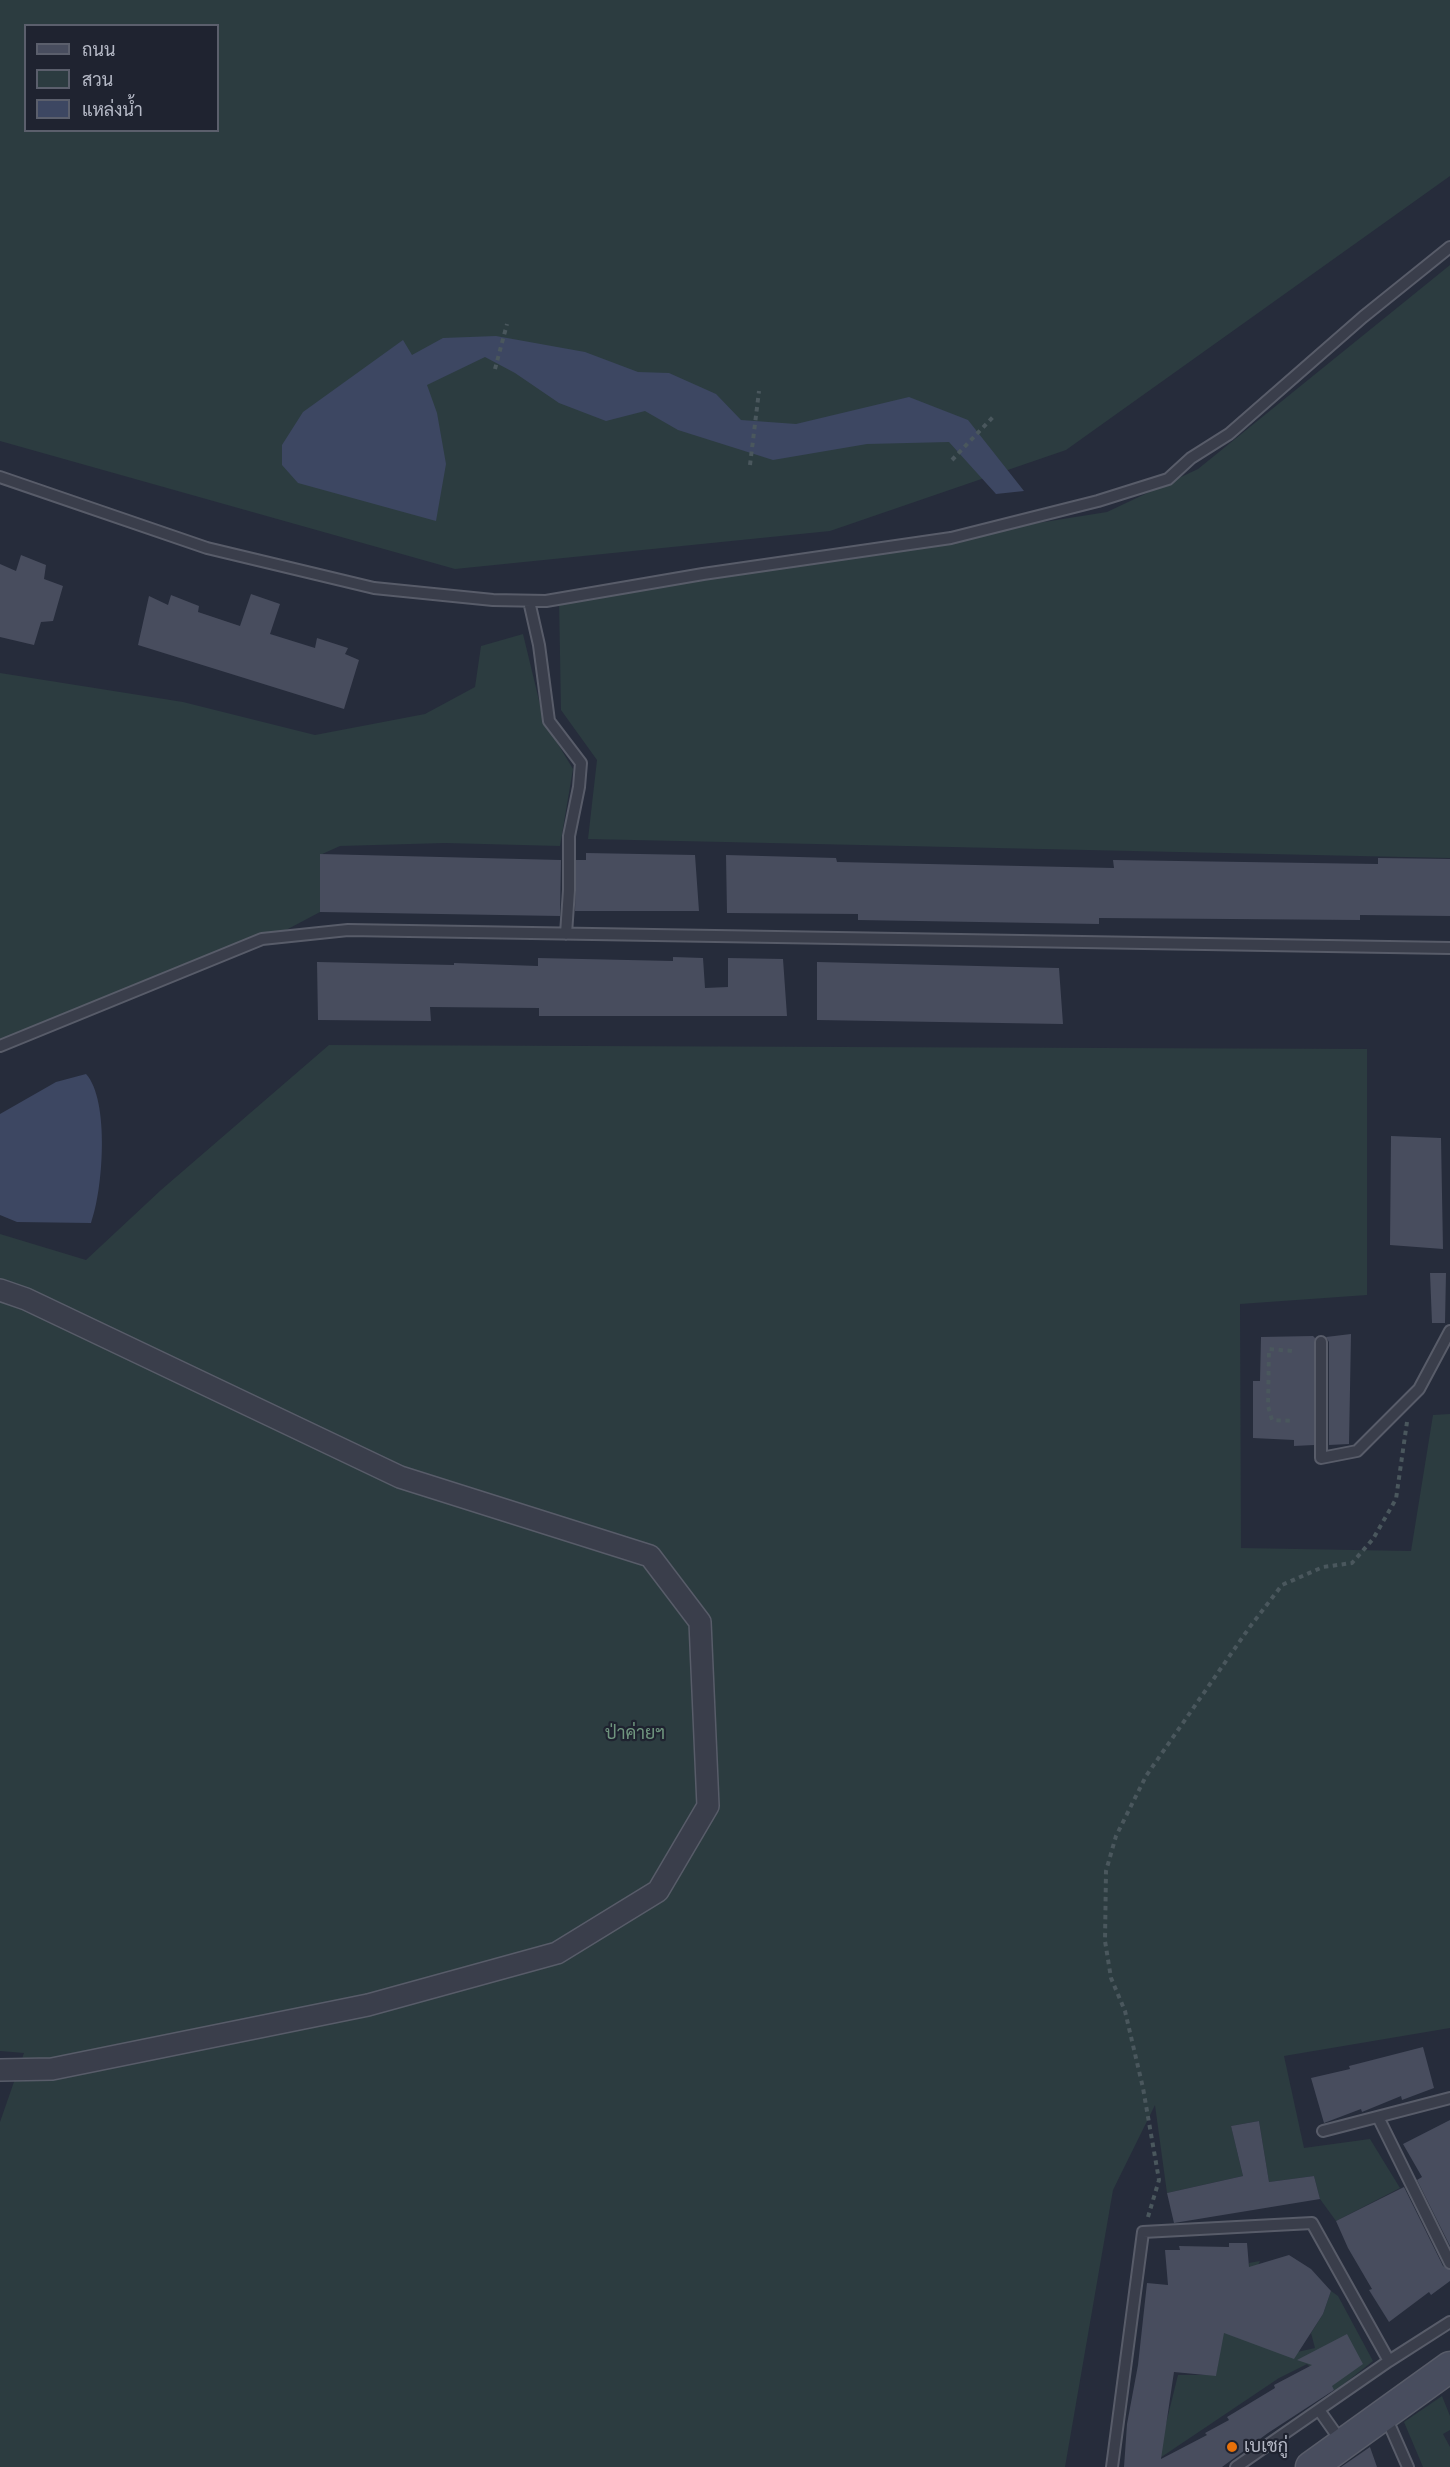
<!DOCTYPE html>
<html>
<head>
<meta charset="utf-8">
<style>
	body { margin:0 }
	#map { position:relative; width:1450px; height:2467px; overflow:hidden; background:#262c3b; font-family:Quicksand,Sarabun,sans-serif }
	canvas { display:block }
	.legend { position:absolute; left:24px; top:24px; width:195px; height:108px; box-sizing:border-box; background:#1f2330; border:2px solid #5b5f6c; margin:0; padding:8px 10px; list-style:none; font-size:18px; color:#b5b9c6 }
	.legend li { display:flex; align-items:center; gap:12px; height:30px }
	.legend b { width:30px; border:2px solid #5b5f6c }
</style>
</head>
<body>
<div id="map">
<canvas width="1450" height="2467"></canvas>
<ul class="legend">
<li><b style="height:8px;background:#484d5e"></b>ถนน</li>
<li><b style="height:16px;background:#2c3c40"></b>สวน</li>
<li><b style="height:16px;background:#3d4762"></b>แหล่งน้ำ</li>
</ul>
</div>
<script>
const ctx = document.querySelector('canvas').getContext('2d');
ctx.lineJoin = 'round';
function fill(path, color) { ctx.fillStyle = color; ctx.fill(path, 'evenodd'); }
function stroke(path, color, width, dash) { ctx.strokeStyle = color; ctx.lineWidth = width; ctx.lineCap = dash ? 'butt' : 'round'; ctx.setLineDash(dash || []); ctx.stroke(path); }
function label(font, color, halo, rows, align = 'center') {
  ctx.font = font + ' Quicksand,Sarabun,sans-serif'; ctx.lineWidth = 4.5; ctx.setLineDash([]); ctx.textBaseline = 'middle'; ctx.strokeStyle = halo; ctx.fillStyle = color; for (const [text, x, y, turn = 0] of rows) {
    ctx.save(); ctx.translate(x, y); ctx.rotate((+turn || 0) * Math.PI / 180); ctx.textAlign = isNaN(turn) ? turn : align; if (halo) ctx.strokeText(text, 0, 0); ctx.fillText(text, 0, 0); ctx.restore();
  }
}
const green = new Path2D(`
	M0 0H1450V176L1066 450 830 531 455 569 0 441ZM26 26H218V130H26Z
	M1450 265V858L588 839 597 760 561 710 559 599 1107 512 1198 469Z
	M523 634 544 721 573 769 560 846 445 843 340 846 320 855V912L271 938 0 1046V673L183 702 315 735 425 714 475 687 481 646Z
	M329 1045 1367 1049V1295L1240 1304 1241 1548 1411 1551 1433 1415 1450 1414V2028L1284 2056 1304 2148 1370 2139 1400 2188 1336 2221 1320 2199 1314 2176 1269 2182 1259 2121 1231 2126 1243 2176 1167 2193 1155 2105 1113 2190 1065 2467H0V2122L24 2053 0 2051V1234L86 1260 161 1190Z
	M1260 2261 1244 2293 1284 2355 1315 2348 1311 2333 1323 2314 1331 2291 1338 2296 1373 2361 1335 2391 1307 2364 1279 2378 1157 2460 1178 2375H1216L1223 2332 1250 2276 1249 2263Z
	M1442 2396 1450 2416V2430L1443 2434 1450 2447V2467H1423L1404 2422Z`);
const water = new Path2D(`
	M496 336 585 352 638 372 669 373 716 394 741 420 796 424 909 397 968 420 1024 491 996 494 949 442 867 444 773 460 678 430 645 411 606 421 559 403 515 373 485 357 427 385 437 413 446 464 436 521 298 483 282 465V445L303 412 403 340 412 355 443 338Z
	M86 1074C110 1100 103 1191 91 1223L17 1222 0 1215V1114L56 1082Z`);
const building = new Path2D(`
	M21 555 46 565 44 579 63 586 53 621 41 622 34 645 0 637V564L16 571Z
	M251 594 280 604 270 634 315 648 317 638 348 648 345 654 359 660 344 709 138 645 149 596 168 605 171 595 199 606 198 612 240 626Z
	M586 853 695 855 699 911H575L576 860H586Z
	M320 854 561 860 560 916 320 912Z
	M726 855 836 858 837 862 1114 868 1113 860 1378 864V858L1450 859V916L1360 915V920L1099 918V924L858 920V914L727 913Z
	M673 957 703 958 705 988 728 987V958L783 959 787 1016H539V1008L430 1007 431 1021 318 1020 317 962 454 965V963L538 966V958L673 961Z
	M817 962 1059 968 1063 1024 817 1020Z
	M1391 1136 1441 1138 1443 1249 1390 1245Z
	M1430 1273H1446L1445 1323H1432Z
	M1351 1334 1349 1444 1329 1445V1342L1326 1337Z
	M1313 1336 1315 1338 1314 1445 1294 1446V1440L1253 1438V1381H1260L1261 1337Z
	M1423 2047 1434 2088 1402 2100 1401 2096 1362 2112 1361 2109 1324 2123 1311 2078 1350 2069 1349 2066Z
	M1450 2120V2246L1417 2180 1422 2177 1403 2144Z
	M1259 2121 1269 2182 1314 2176 1320 2199 1174 2223 1167 2193 1243 2176 1231 2126Z
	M1404 2187 1443 2266 1450 2270V2281L1431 2295 1429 2292 1389 2322 1369 2290 1372 2289 1348 2248 1336 2221Z
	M1229 2243H1247L1249 2267 1289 2255 1311 2269 1331 2291 1323 2314 1294 2359 1224 2333 1216 2376 1174 2372 1161 2459 1207 2435 1205 2433 1229 2420 1227 2417 1275 2388 1274 2385 1312 2365 1297 2360 1347 2334 1363 2364 1332 2386 1334 2390 1268 2433 1222 2467H1124L1127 2424 1138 2365 1147 2283 1168 2285 1165 2250H1180L1179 2246 1229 2247Z
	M1370 2447 1377 2467H1341Z`);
const path = new Path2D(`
	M495 369 507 324
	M952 460 994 416
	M750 465 759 391
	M1292 1351 1269 1349 1268 1406 1272 1420 1294 1421
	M1148 2217 1159 2180 1143 2088 1125 2011 1111 1978 1105 1941 1106 1871 1116 1836 1146 1776 1249 1628 1282 1585 1323 1567 1352 1563 1373 1539 1396 1499 1407 1422`);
const service = new Path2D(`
	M0 477 207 548 374 588 493 600 546 601 703 574 951 538 1098 501 1168 479 1191 458 1229 434 1363 317 1450 247
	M529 601 539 645 549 721 581 763 579 787 569 836V890L566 934
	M0 1046 262 939 348 930 1450 948
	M1321 1342V1458L1357 1451 1419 1389 1450 1331
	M1378 2117 1450 2263
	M1323 2131 1450 2098
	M1389 2361 1450 2322
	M1319 2410 1343 2444
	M1386 2417 1408 2467
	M1112 2467 1143 2232 1312 2223 1389 2361 1236 2467`);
const minor = new Path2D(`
	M0 1290 26 1299 400 1477 650 1556 700 1622 708 1806 658 1891 557 1953 368 2005 52 2069 0 2070`);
const secondary = new Path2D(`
	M1311 2467 1450 2367`);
const markers = [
	[1232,2447,6,"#e8710a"]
];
const parkNames = [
	["ป่าค่ายฯ",635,1734]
];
const poiNames = [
	["เบเชกู่",1244,2447]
];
fill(green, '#2c3c40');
fill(water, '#3d4762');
fill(building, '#484d5e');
stroke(service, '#585c69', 14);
stroke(minor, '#585c69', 24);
stroke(secondary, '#585c69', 33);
stroke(path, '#4a575d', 4, [4.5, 4.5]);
stroke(service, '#3a3e4b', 10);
stroke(minor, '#3a3e4b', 21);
stroke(secondary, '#484d5e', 30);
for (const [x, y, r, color] of markers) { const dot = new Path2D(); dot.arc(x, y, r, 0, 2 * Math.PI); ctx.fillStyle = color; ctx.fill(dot); stroke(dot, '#1f2330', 2); }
label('18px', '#6f957e', '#1f2330', parkNames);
label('18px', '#b5b9c6', '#1f2330', poiNames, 'left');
</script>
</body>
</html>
